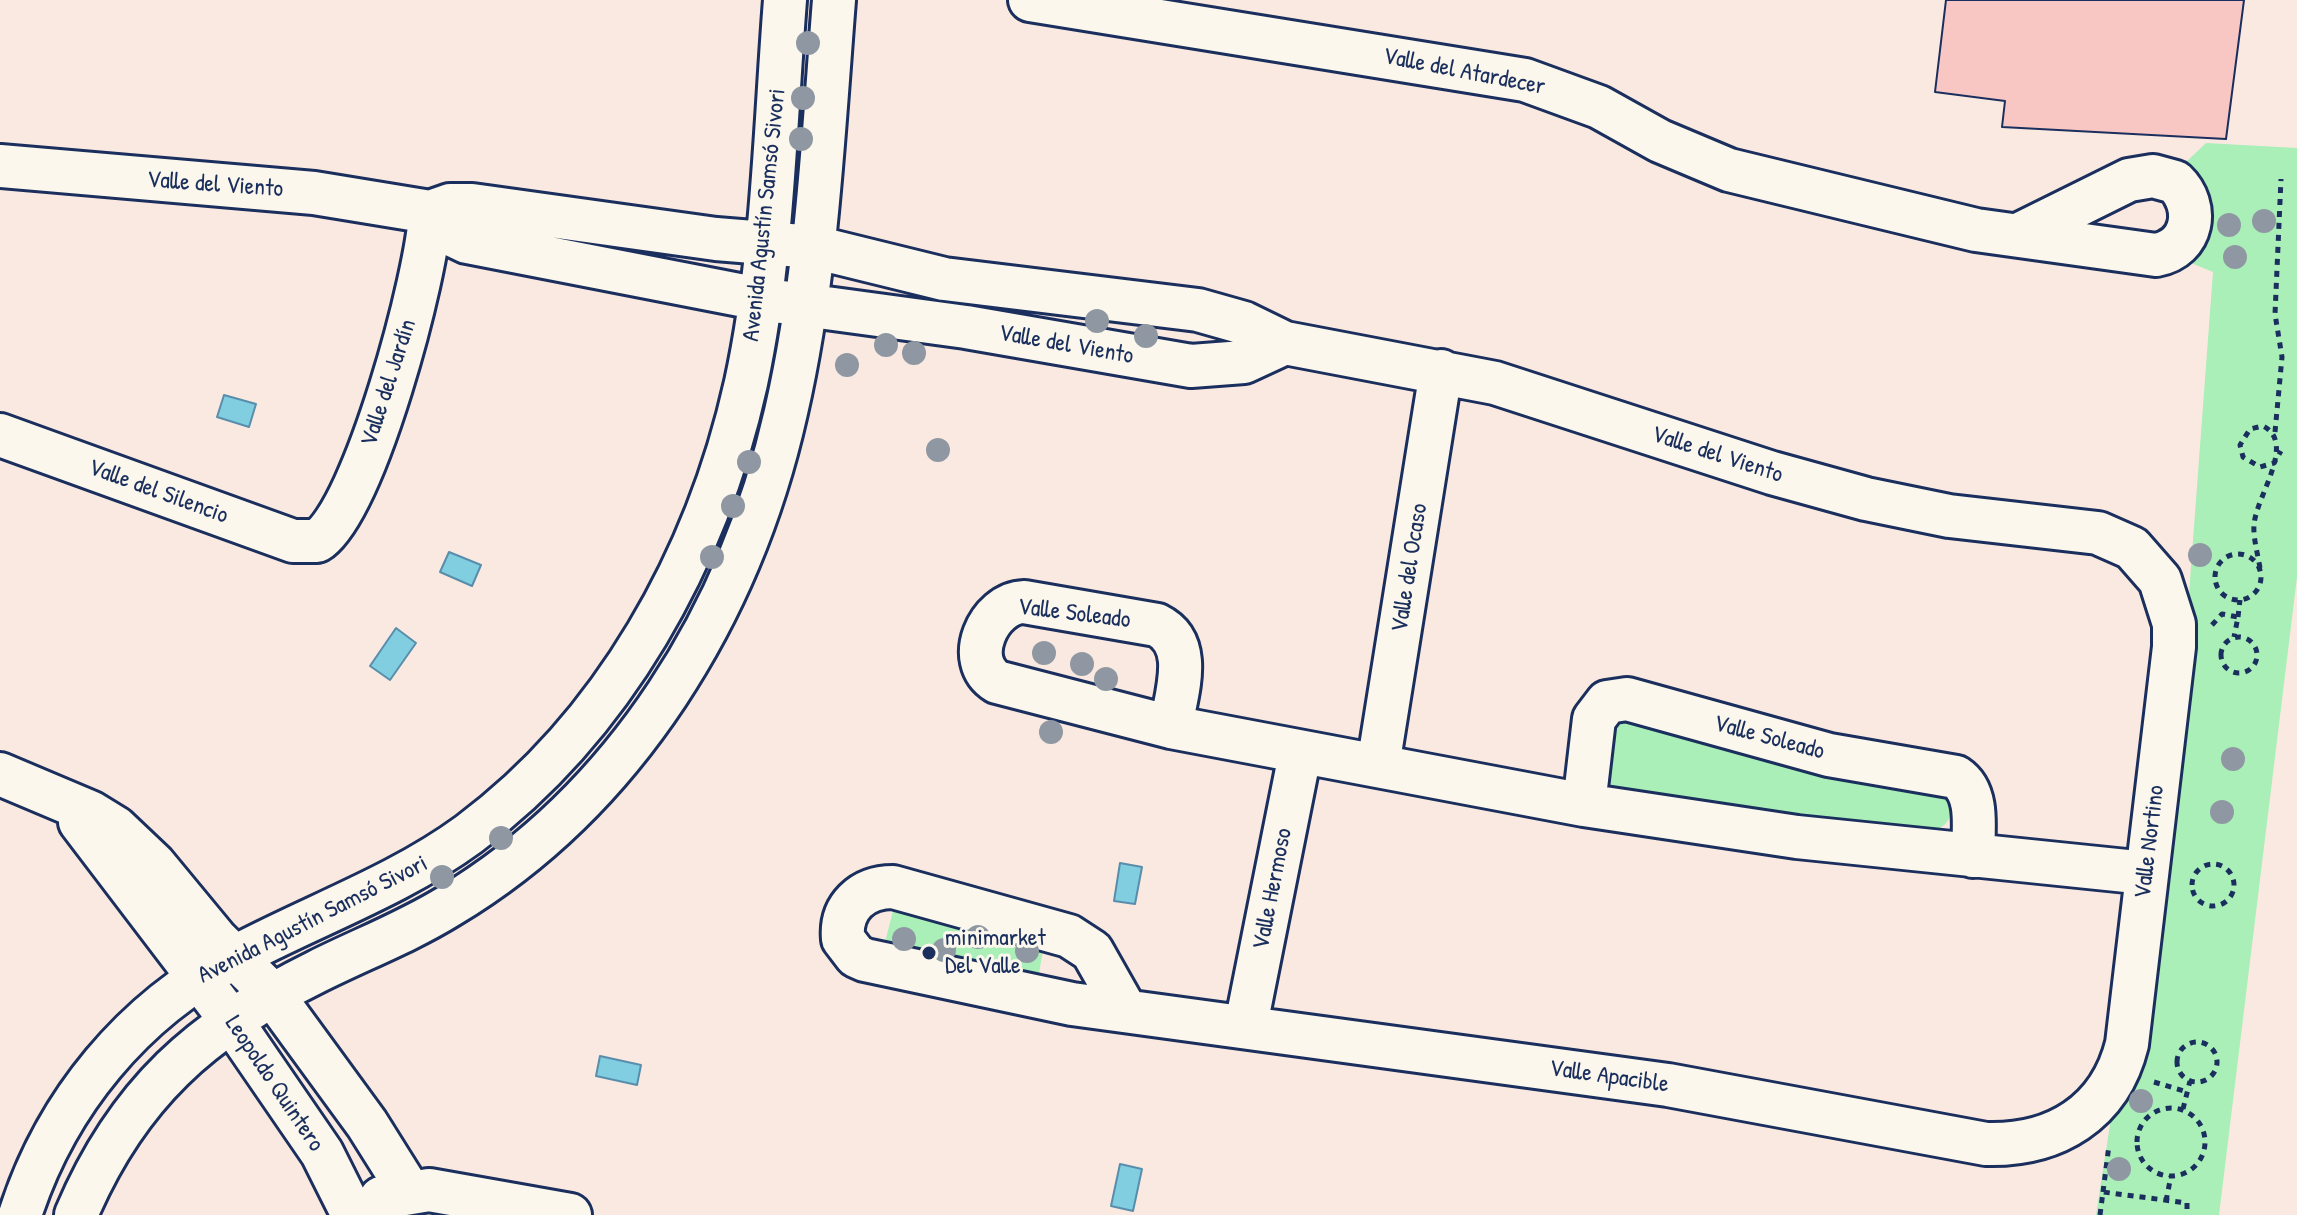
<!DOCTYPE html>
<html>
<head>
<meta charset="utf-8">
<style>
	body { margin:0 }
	canvas { display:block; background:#fae9e0 }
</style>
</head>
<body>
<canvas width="2297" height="1215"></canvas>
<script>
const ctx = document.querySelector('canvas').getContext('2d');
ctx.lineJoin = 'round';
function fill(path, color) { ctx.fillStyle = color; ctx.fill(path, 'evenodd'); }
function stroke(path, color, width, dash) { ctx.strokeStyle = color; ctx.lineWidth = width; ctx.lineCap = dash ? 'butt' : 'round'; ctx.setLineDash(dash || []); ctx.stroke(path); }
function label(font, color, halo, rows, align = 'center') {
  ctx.font = font + ' "Patrick Hand",sans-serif'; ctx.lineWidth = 6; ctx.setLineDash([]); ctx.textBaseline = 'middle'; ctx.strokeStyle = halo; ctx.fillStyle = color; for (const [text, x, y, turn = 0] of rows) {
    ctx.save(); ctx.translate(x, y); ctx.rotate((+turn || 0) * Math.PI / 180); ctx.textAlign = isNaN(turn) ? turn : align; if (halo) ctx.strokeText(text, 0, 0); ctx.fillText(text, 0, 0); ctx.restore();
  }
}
const green = new Path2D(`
	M2206 143 2297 148V577L2219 1215H2096L2186 634 2213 272 2191 263C2217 223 2215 198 2184 164Z
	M1635 721 1945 796C1954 813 1951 826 1932 831L1622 793 1604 779 1606 743 1615 725Z
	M894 907 1043 950 1038 979 884 946Z`);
const water = new Path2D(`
	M224 395 256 404 249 427 217 417Z
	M449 552 481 565 472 586 440 572Z
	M396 628 416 643 390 680 370 666Z
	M1120 863 1142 867 1135 904 1114 901Z
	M600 1056 641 1065 637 1085 596 1076Z
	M1120 1164 1142 1169 1133 1211 1111 1206Z`);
const building = new Path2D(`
	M1946 0H2244L2226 139 2002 127 2005 101 1935 92Z`);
const path = new Path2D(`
	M2275 432 2282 357 2275 314 2281 179
	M2215 577a23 23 0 1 1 46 0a23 23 0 1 1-46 0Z
	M2260 568C2258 555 2253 538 2254 525 2256 496 2297 443 2263 426L2250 429 2240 445 2243 457 2260 467 2274 463 2281 451
	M2238 617 2240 600
	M2212 625 2222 614 2238 617 2234 637
	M2221 655a18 18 0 1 1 36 0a18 18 0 1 1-36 0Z
	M2192 885a21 21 0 1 1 42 0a21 21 0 1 1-42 0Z
	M2177 1062a20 20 0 1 1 40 0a20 20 0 1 1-40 0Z
	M2154 1082 2187 1092
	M2137 1142a34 34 0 1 1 68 0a34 34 0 1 1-68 0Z
	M2183 1109 2190 1081
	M2103 1192 2109 1145
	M2166 1201 2171 1176
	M2100 1215 2103 1192 2187 1203V1215`);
const street = new Path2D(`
	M1030 0 1525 80 1599 107 1660 141 1729 170 1976 230 2156 255C2194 248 2200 206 2175 182L2153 176 2129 180 2020 234
	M0 166 314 193 430 212 450 205H472L716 239 814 247 944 279 1198 310 1244 323 1285 343 1495 383 1772 473 1866 499 1949 516 2098 533 2132 548 2160 580 2174 624V647L2127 1044C2110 1113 2055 1146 1986 1144L1668 1085 1072 1004 865 960 856 956 843 939C840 907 862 887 893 887L1069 936 1092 951 1126 1011
	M430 212 442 230 467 242 760 299 966 327 1191 366 1244 362 1285 343
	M0 435 293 541H317C364 513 429 270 430 212
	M1171 727C1176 693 1195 644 1157 625L1024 602C988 603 963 661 997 682L1171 727 1584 805 1797 837 2146 873
	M1378 766 1441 371
	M0 774 90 812 116 828 154 864 216 939 272 994 367 1124 409 1191
	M1584 805 1594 719 1607 702 1627 699 1829 755 1956 777C1980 793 1973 830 1973 856
	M80 822 230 1019 322 1153 351 1211
	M1246 1025 1300 754
	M381 1198 429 1190 570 1215
	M20 1215C56 1103 133 1010 237 956 314 915 398 886 469 834 614 726 707 558 746 383 773 258 775 127 785 0
	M76 1215C127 1094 202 1028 318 971 362 949 407 932 449 906 627 799 741 612 786 412 817 277 823 138 834 0`);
const trees = [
	[808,43],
	[803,98],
	[801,139],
	[2264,221],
	[2229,225],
	[2235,257],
	[1097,321],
	[1146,336],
	[886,345],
	[914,353],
	[847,365],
	[938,450],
	[749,462],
	[733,506],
	[2200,555],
	[712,557],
	[1044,653],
	[1082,664],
	[1106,679],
	[1051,732],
	[2233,759],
	[2222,812],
	[501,838],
	[442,877],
	[978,937],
	[904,939],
	[944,950],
	[1027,951],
	[2141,1101],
	[2119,1169]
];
const markers = [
	[929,953,8,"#1b2f5e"]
];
const streetNames = [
	["Valle del Atardecer",1464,72,11],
	["Valle del Viento",215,185,4],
	["Avenida Agustín Samsó Sivori",765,215,-84],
	["Valle del Viento",1066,345,10],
	["Valle del Jardín",389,383,-72],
	["Valle del Viento",1717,455,18],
	["Valle del Silencio",158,492,20],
	["Valle del Ocaso",1410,568,-81],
	["Valle Soleado",1074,614,7],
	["Valle Soleado",1769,738,15],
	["Valle Nortino",2150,842,-83],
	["Valle Hermoso",1273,889,-79],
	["Avenida Agustín Samsó Sivori",313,920,-27],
	["Valle Apacible",1609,1077,8],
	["Leopoldo Quintero",274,1084,56]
];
const poiNames = [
	["minimarket",945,939],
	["Del Valle",945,967]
];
fill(green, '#aaeeb8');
fill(water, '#81cee0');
stroke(water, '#588eac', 2);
fill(building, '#f8c7c4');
stroke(building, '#1b2f5e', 2);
stroke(street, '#1b2f5e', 48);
stroke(path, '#1b2f5e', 5, [6, 6]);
stroke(street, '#fbf7ec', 42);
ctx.fillStyle = '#8f98a2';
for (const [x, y] of trees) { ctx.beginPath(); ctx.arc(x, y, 12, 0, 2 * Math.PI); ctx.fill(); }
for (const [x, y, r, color] of markers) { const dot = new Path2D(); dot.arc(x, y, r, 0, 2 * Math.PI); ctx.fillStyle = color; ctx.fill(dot); stroke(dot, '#fbf7ec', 3); }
label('24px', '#1b2f5e', '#fbf7ec', streetNames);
label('24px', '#1b2f5e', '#fbf7ec', poiNames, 'left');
</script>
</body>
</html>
